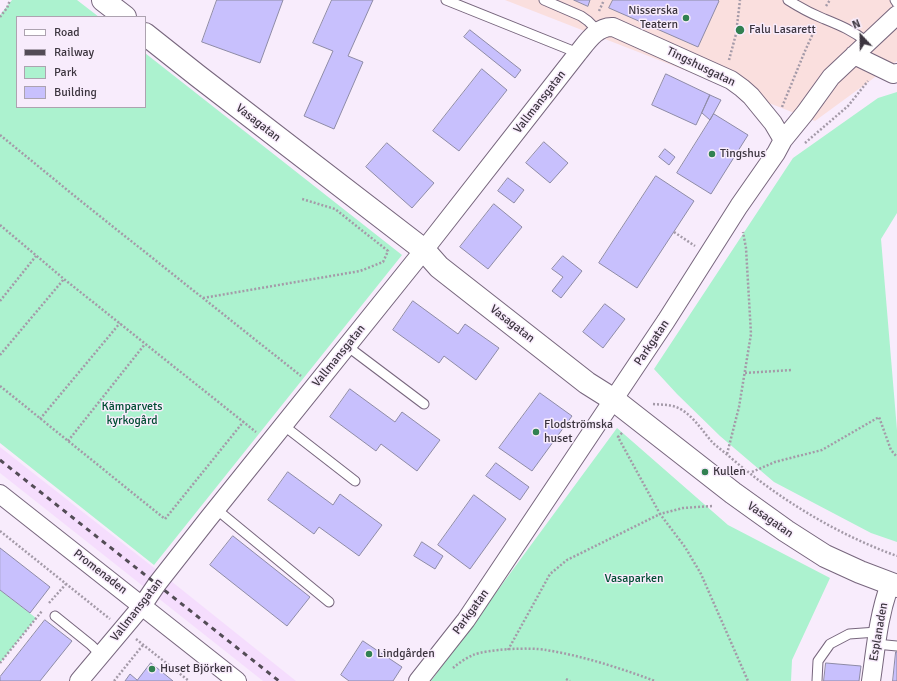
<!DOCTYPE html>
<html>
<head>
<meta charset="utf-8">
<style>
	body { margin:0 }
	#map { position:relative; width:897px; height:681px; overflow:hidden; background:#f8ecfc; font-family:Signika,sans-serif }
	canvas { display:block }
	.legend { position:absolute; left:16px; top:16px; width:130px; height:92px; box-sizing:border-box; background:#f8ecfc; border:1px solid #ada3b0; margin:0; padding:5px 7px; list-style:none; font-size:12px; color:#3c353f }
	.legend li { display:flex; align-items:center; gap:8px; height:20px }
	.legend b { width:20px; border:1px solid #ada3b0 }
	.north { position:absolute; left:841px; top:16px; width:40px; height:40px; -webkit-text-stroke:3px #f8ecfc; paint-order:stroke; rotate:338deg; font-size:11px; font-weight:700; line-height:16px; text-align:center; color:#3c353f }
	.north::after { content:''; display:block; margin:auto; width:14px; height:18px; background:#3c353f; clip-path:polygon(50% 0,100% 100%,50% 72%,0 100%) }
</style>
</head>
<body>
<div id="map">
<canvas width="897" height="681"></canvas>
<ul class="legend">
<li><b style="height:5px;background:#fff"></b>Road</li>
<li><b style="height:5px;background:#534c56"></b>Railway</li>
<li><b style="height:11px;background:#acf2cf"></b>Park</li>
<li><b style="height:11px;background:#c8c0fd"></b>Building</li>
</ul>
<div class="north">N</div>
</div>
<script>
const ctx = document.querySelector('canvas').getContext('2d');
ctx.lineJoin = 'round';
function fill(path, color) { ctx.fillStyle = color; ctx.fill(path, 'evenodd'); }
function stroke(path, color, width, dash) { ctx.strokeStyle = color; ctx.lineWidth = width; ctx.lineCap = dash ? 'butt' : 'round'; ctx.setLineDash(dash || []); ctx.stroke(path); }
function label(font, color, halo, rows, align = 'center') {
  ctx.font = font + ' Signika,sans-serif'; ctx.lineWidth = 3; ctx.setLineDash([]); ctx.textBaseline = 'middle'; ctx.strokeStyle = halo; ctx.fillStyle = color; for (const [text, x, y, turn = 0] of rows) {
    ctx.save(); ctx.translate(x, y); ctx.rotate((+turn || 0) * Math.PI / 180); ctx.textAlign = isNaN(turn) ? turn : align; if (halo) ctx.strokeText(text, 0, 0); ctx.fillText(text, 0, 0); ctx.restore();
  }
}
const built = new Path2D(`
	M0 447 176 585 296 681H263L0 473Z`);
const medical = new Path2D(`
	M505 0H897V61L815 121Z`);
const green = new Path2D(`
	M12 0H77L99 17H17V107H145V53L402 255 154 565 0 443V15Z
	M897 92V213L881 239 897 430V542L871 533 774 482 720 436 677 394 654 369 793 158 878 98Z
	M617 428 728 525 830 578 792 660 791 681H431Z
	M0 590 36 618 0 663Z`);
const building = new Path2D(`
	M217 0H283L260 63 202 42Z
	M332 0H373L348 56 363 62 334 129 304 116 333 51 313 43Z
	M574 0H590L588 6Z
	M613 0H718L719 1 698 47 609 8Z
	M470 30 521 70 515 78 464 37Z
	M482 69 507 90 459 151 433 131Z
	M666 74 710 95 696 125 652 105Z
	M710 95 721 100 710 120 702 113Z
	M714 114 748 135 711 194 677 173Z
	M544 142 568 163 550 183 526 163Z
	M387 143 434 183 412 208 366 167Z
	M665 149 675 157 669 165 659 157Z
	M656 176 694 201 637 288 599 263Z
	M508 178 524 190 514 203 498 191Z
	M494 204 522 227 488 269 460 247Z
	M563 256 582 271 561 298 552 291 563 277 552 269Z
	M413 301 458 334 465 324 499 348 476 380 444 356 439 363 393 330Z
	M605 304 625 319 603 348 583 332Z
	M350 389 395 422 402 412 440 440 417 471 381 444 376 451 330 417Z
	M540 393 572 416 532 471 499 448Z
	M496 463 529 487 520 500 486 476Z
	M288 472 333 505 340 494 382 525 359 556 319 527 314 534 268 500Z
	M474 495 506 519 470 569 438 545Z
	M233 536 310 597 287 626 210 565Z
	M422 542 443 556 435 569 414 556Z
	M0 548 50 587 30 613 0 590Z
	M45 620 72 641 40 681H0V677Z
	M363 641 402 667 393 681H349L341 675Z
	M896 652H897V681H893Z
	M151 663 173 681H125L130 674 137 680Z
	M826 663 861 666 859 681H824Z`);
const path = new Path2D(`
	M826 6 830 0
	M599 11 604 0
	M0 17 7 8 10 0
	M729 60 736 34 740 0
	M782 107 805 51 815 29
	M0 135 82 202 301 376
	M805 143 848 106 868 81
	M0 225 64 279 256 432
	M674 232 695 246
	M203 298 360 271 383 262 388 251 335 209 302 199
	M0 301 36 256
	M0 355 64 279
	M745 373 791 370
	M0 386 165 519 244 421
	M653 404C663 405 673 404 682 410 695 418 703 432 713 443 721 450 729 456 737 463 784 502 839 535 897 556
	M40 419 120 323
	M68 441 145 344
	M727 454 739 407 751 334 746 248 743 232
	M752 472 775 462 822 450 879 417 891 450 897 457
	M712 506 683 508 660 514 685 547 701 574 748 681
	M0 531 110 619
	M49 603 66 584
	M136 639 189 681
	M508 650 550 574 567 560 660 514 618 437 623 432
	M0 663 42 611
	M453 668C459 663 466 658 473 655 488 649 530 647 546 650 583 656 620 668 655 681
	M566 679 570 681
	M114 681 143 645`);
const lane = new Path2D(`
	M446 0 578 53
	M544 0 581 16 588 21 598 31
	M788 0C799 7 810 13 822 18 839 25 852 30 867 42
	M895 0 897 3
	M347 346 424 404
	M283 425 355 481
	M216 509 329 602
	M55 616 91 645 101 655
	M876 644 897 646
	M817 681 818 661 830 644 849 634 877 632`);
const street = new Path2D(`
	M854 55 893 74 897 73
	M0 494 237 681
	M79 681 142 606 157 584 208 519 424 250 578 53C587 42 597 26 613 27L731 80 742 88 751 96 773 123 783 140
	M418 681 466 620 666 321 739 206 776 153 783 140 805 113 831 77 897 15
	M871 681C876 647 878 617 890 584`);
const secondary = new Path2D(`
	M103 0 125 17
	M145 34 198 76 424 250 439 267 587 383 614 400 733 493 786 531 825 556 860 572 897 586`);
const rail = new Path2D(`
	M0 460 279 681`);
const markers = [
	[686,18,4,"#318151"],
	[740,30,5,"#318151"],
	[712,154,4,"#318151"],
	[536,432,4,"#318151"],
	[705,472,4,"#318151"],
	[369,654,4,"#318151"],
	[152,669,4,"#318151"]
];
const poiNames = [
	["Nisserska",678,11,"right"],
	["Teatern",678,25,"right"],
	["Falu Lasarett",749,30],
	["Tingshus",720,154],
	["Flodströmska",544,425],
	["huset",544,439],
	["Kullen",713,472],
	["Lindgården",377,654],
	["Huset Björken",160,669]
];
const streetNames = [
	["Tingshusgatan",701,67,26],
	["Vallmansgatan",540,102,-52],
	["Vasagatan",258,123,38],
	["Vasagatan",512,324,38],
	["Parkgatan",652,343,-56],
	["Vallmansgatan",339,356,-51],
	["Vasagatan",770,520,35],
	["Promenaden",100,572,38],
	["Vallmansgatan",137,610,-52],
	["Parkgatan",471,612,-54],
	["Esplanaden",879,632,-80]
];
const parkNames = [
	["Kämparvets",132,407],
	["kyrkogård",132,421],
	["Vasaparken",634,579]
];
fill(built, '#f5ddfd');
fill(medical, '#fadfde');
fill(green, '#acf2cf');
fill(building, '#c8c0fd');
stroke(building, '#8e8ba6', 1);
stroke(lane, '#77667d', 11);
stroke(street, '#77667d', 20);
stroke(secondary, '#77667d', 24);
stroke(path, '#a49aa8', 2.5, [2, 2]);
stroke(lane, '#fff', 9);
stroke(street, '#fff', 18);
stroke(secondary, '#fff', 22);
stroke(rail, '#534c56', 3, [5, 5]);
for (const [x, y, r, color] of markers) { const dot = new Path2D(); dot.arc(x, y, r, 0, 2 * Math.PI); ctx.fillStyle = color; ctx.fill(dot); stroke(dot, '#f8ecfc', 1.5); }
label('12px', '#3c353f', '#f8ecfc', poiNames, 'left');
label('12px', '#3c353f', '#f8ecfc', streetNames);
label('12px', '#004d33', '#f8ecfc', parkNames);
</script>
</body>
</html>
